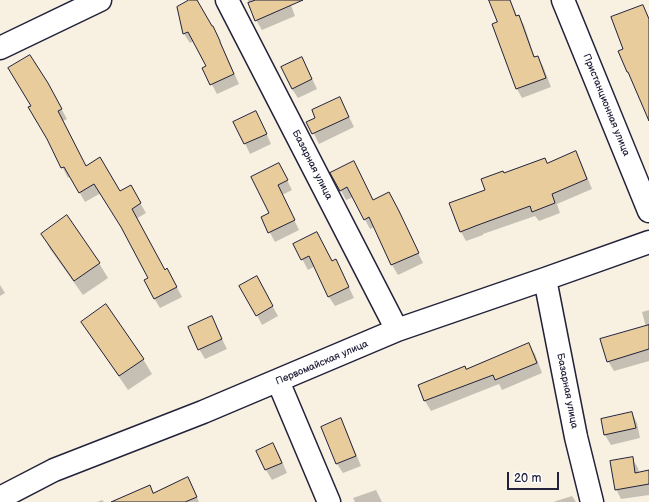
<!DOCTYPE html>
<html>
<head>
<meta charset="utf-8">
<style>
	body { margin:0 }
	#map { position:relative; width:649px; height:502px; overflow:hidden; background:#f8f0e1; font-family:"Balsamiq Sans",sans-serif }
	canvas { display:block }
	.scale { position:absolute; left:507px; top:472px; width:52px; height:18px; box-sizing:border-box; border:2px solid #22223b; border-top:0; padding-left:5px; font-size:12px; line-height:14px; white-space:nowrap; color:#22223b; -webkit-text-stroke:3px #fff; paint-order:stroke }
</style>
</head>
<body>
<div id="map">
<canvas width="649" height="502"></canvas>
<div class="scale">20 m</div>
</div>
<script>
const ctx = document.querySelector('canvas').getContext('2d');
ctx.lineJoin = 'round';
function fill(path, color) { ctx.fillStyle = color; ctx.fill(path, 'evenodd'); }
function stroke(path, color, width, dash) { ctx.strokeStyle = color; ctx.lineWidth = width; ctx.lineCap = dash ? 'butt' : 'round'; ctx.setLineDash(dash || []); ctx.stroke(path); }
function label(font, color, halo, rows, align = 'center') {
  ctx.font = font + ' "Balsamiq Sans",sans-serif'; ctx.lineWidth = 4; ctx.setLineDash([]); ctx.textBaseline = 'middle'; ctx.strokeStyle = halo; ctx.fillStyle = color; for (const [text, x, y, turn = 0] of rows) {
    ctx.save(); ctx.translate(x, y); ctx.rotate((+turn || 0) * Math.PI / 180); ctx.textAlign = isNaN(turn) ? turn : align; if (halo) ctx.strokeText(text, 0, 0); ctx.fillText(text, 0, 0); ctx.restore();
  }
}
const shadow = new Path2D(`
	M191 0H196L218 37 239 84 217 94 203 68 207 66 194 41 190 43 184 34 178 8Z
	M248 0H289L295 16 262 30 256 20Z
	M492 0H510L517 16H519L524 25 535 58 538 57 543 66 551 87 522 98 517 89 493 24 499 23Z
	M307 68 317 89 298 98 292 89Z
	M53 94 67 119 63 121 86 167 120 193 130 186 146 213 136 219 165 271 173 280 182 297 160 308 154 298 150 278 124 232 101 193 85 202 70 176 68 178 48 139Z
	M340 98 354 127 319 144 308 122 316 118Z
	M235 122H261L271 144 250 154Z
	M575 153 581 162 592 189 557 204 560 213 539 221 535 216 483 234V235L466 241 461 232 487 191Z
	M332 173 373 201 394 203 423 263 398 275 392 265 374 227 370 229 353 197 346 200Z
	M284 174 292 190 282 195 299 230 275 242 262 218 270 214 253 177Z
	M42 234 99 263 108 278 83 295 50 249Z
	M294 244 332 262 336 261 341 270 354 298 335 306 329 297 315 266 308 270Z
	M0 285 5 293 0 296Z
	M262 287 278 316 262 325 257 315Z
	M649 310V361L614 371 608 361 646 327 642 312Z
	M211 317 227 349 205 359 199 349Z
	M82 322 143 359 152 374 128 390 91 336Z
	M529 345 535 354 542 373 502 390 499 384 431 411 425 401 419 385 466 370Z
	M632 413 637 423 640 438 611 445 605 435 602 420Z
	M340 420 346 430 361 466 343 473 337 464 322 427Z
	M273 444 279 454 287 473 272 480 266 470 258 451Z
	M632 458 638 468 639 473 649 471V495L621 499 616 489Z
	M150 487 154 493 193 488 199 502H138Z
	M376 490 382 502H355L353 498Z
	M572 496 576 502H553Z
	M102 500 104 502H97Z`);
const building = new Path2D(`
	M189 0H197L212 26H213L220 41V42L234 74 210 85 202 68 206 66 188 32 183 34 177 7Z
	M256 0H303L255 21 248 3Z
	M489 0H510L516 16 519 15 534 57 538 56 546 78 516 89 492 24 497 22Z
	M643 5 649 19V121L628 72H627L618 51 623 49 611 17Z
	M30 55 48 83 62 109 58 111 86 166 100 157 120 191 131 185 141 203 132 209 165 270 167 268 177 287 154 299 144 280 148 278 121 227 94 184 79 193 64 167 61 168 47 139 28 107 31 106 8 68Z
	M302 57 312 79 292 89 281 67Z
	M340 97 349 117 312 134 306 122 315 118 312 110Z
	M256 111 267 134 244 144 233 122Z
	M576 151 587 179 552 194 555 203 532 212 530 206 478 225 460 232 449 203 485 190 481 179 503 171 504 173 545 158 547 163Z
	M354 161 373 200 389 192 399 211 419 253 391 265 369 217 364 220 347 187 340 191 330 173Z
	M279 163 288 180 278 185 295 220 268 233 261 217 269 213 251 177Z
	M67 215 100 263 74 281 41 234Z
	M317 232 332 261 336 259 349 287 328 297 309 256 301 260 293 244Z
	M257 276 273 306 256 316 239 286Z
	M106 304 144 359 119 376 81 322Z
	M212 316 222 339 198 350 188 327Z
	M649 325V349L607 362 600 339Z
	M529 343 537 363 495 380 493 375 424 401 418 385 465 366 466 369Z
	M632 412 636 428 604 435 601 419Z
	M341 418 356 456 336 464 321 427Z
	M273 443 282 463 265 470 256 451Z
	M633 457 635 473 649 470V484L615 490 610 461Z
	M188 477 197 497 185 502H111L150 485 153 493Z`);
const minor = new Path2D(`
	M227 0 397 330
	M563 0 649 211
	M0 48 100 0
	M545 279 576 437 592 502
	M278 381 329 502
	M0 498 54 470 203 412 397 330 545 279 649 242`);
const streetNames = [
	["Пристанционная улица",606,105,68],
	["Базарная улица",312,165,63],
	["Первомайская улица",322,363,-23],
	["Базарная улица",567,391,79]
];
fill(shadow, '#0003');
fill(building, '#e9cc9c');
stroke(building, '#22223b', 1);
stroke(minor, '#22223b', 25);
stroke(minor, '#fff', 22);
label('10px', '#22223b', '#fff', streetNames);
</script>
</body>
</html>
